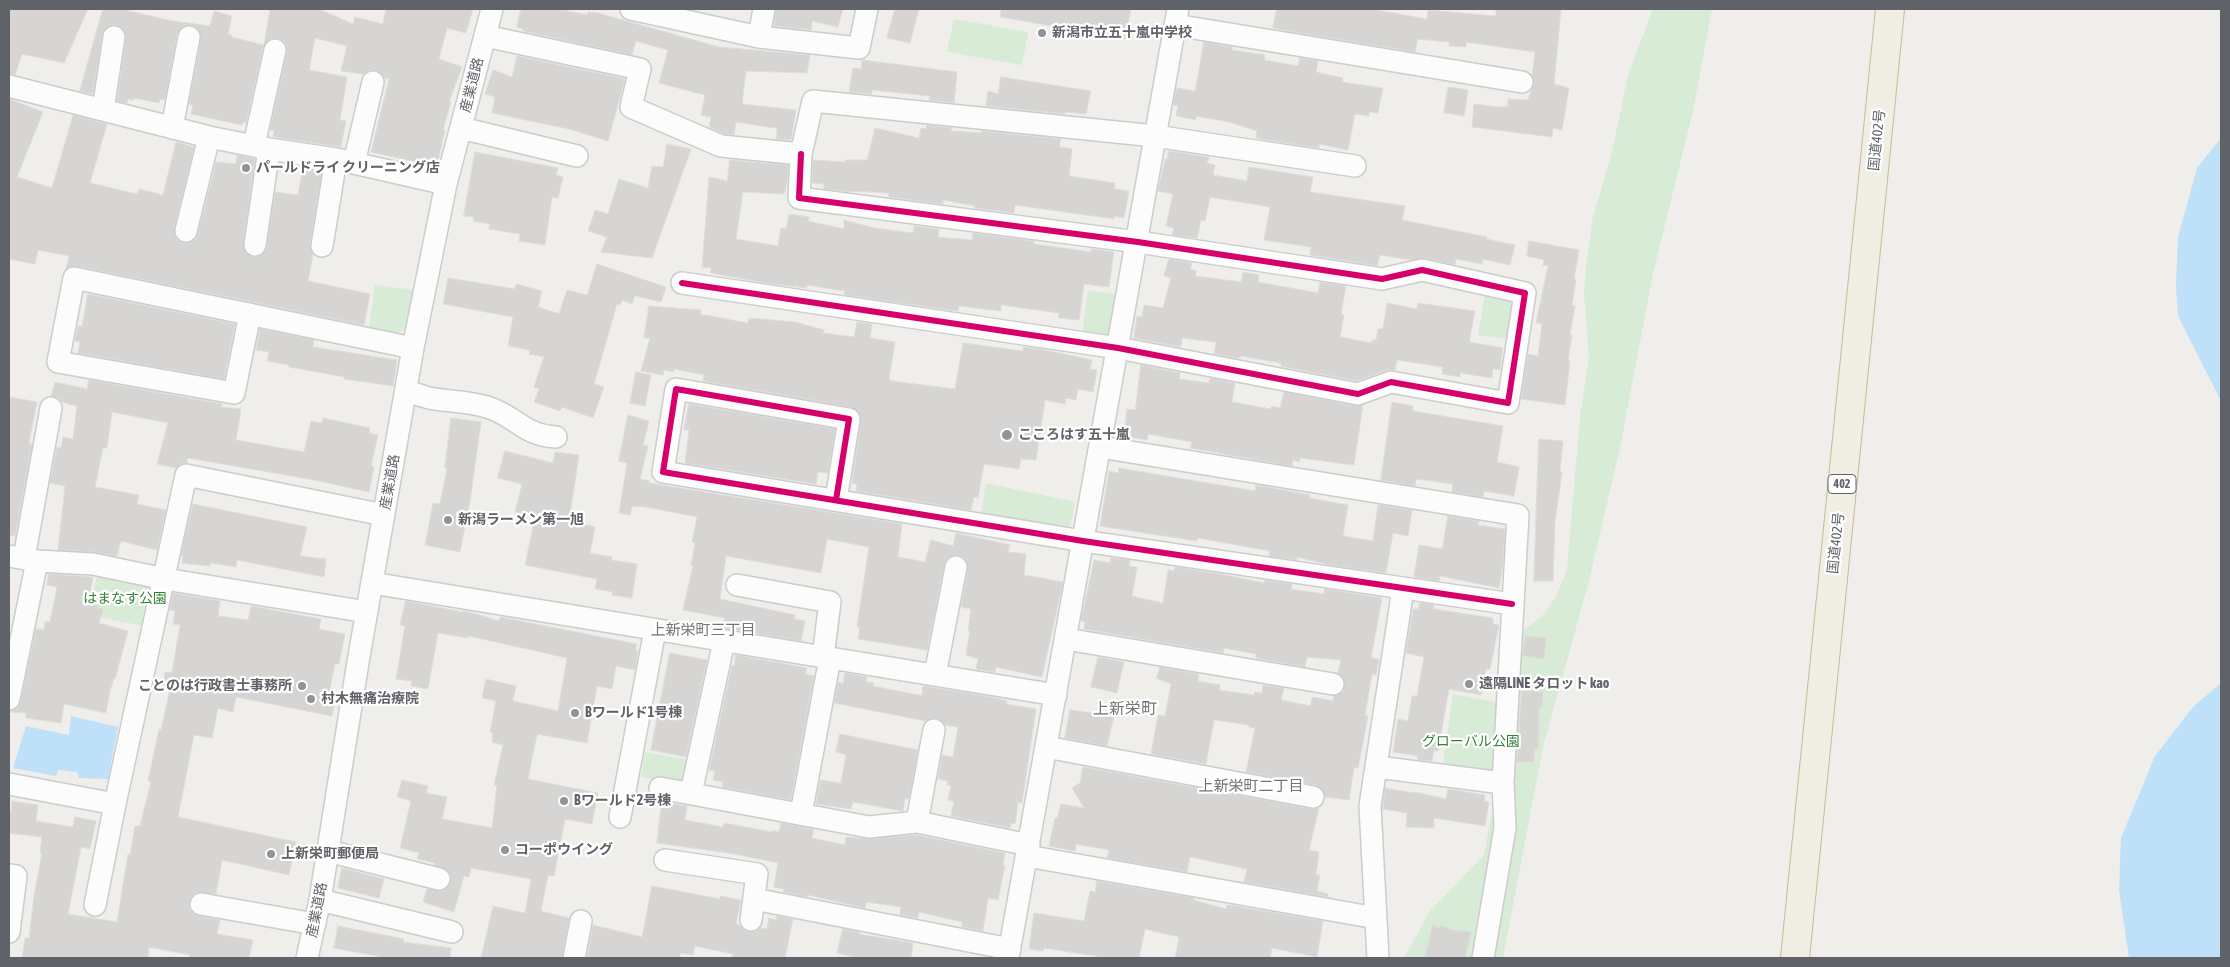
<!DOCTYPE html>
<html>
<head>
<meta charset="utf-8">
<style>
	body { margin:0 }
	#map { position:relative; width:2230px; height:967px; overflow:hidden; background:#efeeea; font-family:"Asap Condensed",sans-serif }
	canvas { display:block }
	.frame { position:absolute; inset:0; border:10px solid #5f6368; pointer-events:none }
</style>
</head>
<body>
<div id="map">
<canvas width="2230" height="967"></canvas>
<div class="frame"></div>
</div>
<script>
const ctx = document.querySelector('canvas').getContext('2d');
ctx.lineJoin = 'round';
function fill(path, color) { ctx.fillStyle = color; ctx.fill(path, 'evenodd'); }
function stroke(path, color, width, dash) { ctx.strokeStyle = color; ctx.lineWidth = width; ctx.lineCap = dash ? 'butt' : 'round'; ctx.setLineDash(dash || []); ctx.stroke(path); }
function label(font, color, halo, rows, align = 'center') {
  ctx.font = font + ' "Asap Condensed","Noto Sans JP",sans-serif'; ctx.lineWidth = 4.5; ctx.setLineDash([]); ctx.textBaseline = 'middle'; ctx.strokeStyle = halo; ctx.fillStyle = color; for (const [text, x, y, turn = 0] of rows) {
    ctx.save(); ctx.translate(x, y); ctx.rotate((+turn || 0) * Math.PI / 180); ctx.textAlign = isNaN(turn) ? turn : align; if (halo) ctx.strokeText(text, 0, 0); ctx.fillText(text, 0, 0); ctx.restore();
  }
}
const green = new Path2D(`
	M1653 9H1712L1693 111 1653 273 1621 443 1590 577 1543 747 1503 958H1404L1430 911 1484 855 1498 780 1521 633 1544 614 1555 598 1567 570 1580 417 1589 357 1584 293 1586 266 1593 217 1612 152 1628 75Z
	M954 19 1028 32 1022 65 947 52Z
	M375 285 413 290 406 328 394 335 369 327Z
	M1088 290 1115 294 1110 332 1102 338 1082 335Z
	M1485 292 1507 295 1513 303 1507 339 1478 335Z
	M986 483 1075 502 1071 524 1064 529 981 514Z
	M98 571 149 581 152 588 144 626 88 615Z
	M1453 694 1497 702 1496 767 1488 772 1443 764Z
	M645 752 690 760 687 778 680 784 641 777Z`);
const water = new Path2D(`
	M2221 138V401L2178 316 2176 286 2178 237 2197 168Z
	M2221 683V958H2129L2119 890 2121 838 2155 756 2193 707Z
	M71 716 118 727 108 779 79 778 77 772 58 770 56 776 13 768 26 726 69 735Z`);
const building = new Path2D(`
	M9 9H88L64 63 22 54 15 75 9 74Z
	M103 9H121L167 20 210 26 214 11 232 16 228 34 232 35 231 37 264 45 270 9H319L353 24 355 17 383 24 386 9H473L466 33 447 28 439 59 462 67 449 102H451L443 130H445L438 161 432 159 430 165 371 152 389 79 385 78 381 73 375 70H369L363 74 341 71 347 46 315 38 309 70 347 77 340 120 346 121 341 147 273 137 274 131 270 130 287 52 284 41 277 38H271L263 47 246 123 243 122 242 125 191 114 193 105 189 104 201 39 197 28 192 25H184L177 34 165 100 160 99 159 103 134 98V100L128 99 127 103 117 101 126 38 122 28 115 25 105 29 102 35 93 94 80 91Z
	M521 9H559L587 15 588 12 598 13 719 47 810 55 807 73 746 71 742 104 796 110 791 140 776 139 777 128 768 127 736 122 734 135 724 134 709 127 711 117 701 115 705 95 659 83 668 50 636 41 632 55 523 31V29L517 27Z
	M776 9H843L838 27 812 21 811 30 774 26Z
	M895 9H919L910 43 887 38Z
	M1001 9H1131L1125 39 1001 17Z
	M1277 9H1371L1427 19 1428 10 1496 16V9H1561L1554 84 1569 88 1562 130 1553 128 1552 137 1472 127 1474 104 1499 107 1508 106V99L1528 100 1534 84 1532 76 1535 52 1466 42V47L1449 46V42L1418 39 1415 52 1288 31 1273 28Z
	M1204 42 1233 47 1232 50 1265 55 1264 60 1298 66 1300 58 1318 61 1316 72 1343 78 1342 82 1383 88 1378 113 1369 112V116L1355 114 1348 150 1319 144V148L1266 140 1256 138 1257 131 1229 122 1196 116V120L1176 116 1178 106 1173 105 1177 88 1195 91Z
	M517 56 625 79 608 141 569 129 492 113 495 97 485 94 493 70 512 77Z
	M862 60 957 72 954 103 929 100 930 96 872 90V94L849 92 853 68 861 69Z
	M1001 77 1091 91 1086 114 1065 112V114L986 106 988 91 998 94Z
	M1448 87 1468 90 1464 116 1444 113Z
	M9 99 43 112 17 177 52 188 73 115 107 124 90 183 137 194 139 189 163 195 176 142 194 147 174 229 177 240 184 243 195 240 198 234 216 162 236 164 237 155 255 159 243 243 247 254 254 257 264 253 267 247 275 192 298 195 303 167 322 170 310 244 313 255 308 281 370 294 364 325 77 266 66 269 69 256 38 250 35 264 9 259Z
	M927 125 952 128 951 131 982 133V131L1061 139 1059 147 1072 149 1069 176 1115 183 1114 189 1129 191 1124 218 1114 216V219L1015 205 1014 213 975 208V206L943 200V204L889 197V193L852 191V192L824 189V184L812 183 813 160 845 162V160H867L875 128 919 138 921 128 926 129Z
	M667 144 691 149 652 258 601 252 607 237 588 231 595 210 608 214 619 179 648 188 652 166 663 167Z
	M1169 151 1209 157 1207 163 1215 165 1213 175 1247 181 1249 167 1313 177 1310 192 1405 206 1402 220 1487 237 1486 239 1515 245 1510 265 1483 259 1482 264 1456 259 1455 265 1425 258 1412 260 1380 255 1377 266 1310 255 1311 247 1264 240 1270 207 1210 197 1205 221 1201 220 1197 238 1172 235 1174 228 1166 226 1173 194 1158 191 1165 159H1167Z
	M475 152 558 168 556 175 563 177 558 198 552 197 545 245 519 241 520 234 489 229 490 224 473 221 474 217 464 216Z
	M730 160 788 165 787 182 784 194 743 192 736 239 778 246 781 228 786 229 789 214 809 217 808 221 844 229V220L874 228 913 233 914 226 939 229 938 237 972 240 973 233 1034 241V244L1091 252V249L1114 252 1109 287 1084 284 1079 320 1058 318 1059 313 1001 305V311L959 306 958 311H956L844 295 845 291 807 285V288L765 283 711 273V268L702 267 709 177 727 181Z
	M1529 241 1579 250 1574 279 1576 280 1572 305 1575 306 1570 334 1572 335 1568 360H1570L1565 405 1521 399 1528 354 1538 356 1542 324 1536 323 1548 266 1543 265 1544 260 1527 256Z
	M1169 259 1192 263 1190 269 1197 271 1195 276 1241 282 1243 272 1259 275 1258 282 1318 293 1320 282 1346 286 1341 314 1344 315 1340 337 1371 343 1372 340H1376L1378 329H1383L1387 303 1417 309 1418 303 1475 311 1469 342 1503 348 1500 370 1493 369 1492 378 1460 373V377L1442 374 1443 367 1397 360 1395 370H1387L1357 381 1281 366V363L1241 356 1239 358 1214 354 1216 342 1182 338 1181 347 1134 338 1137 316 1142 317 1144 305 1163 308 1171 278 1164 276Z
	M597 264 666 287 661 302 635 296 632 304 622 300 620 305 617 304 594 384 604 387 593 418 562 407 560 411 534 402 539 389 534 387 544 357 529 354 530 350 508 346 513 317 443 304 448 278 515 289 516 284 542 291 538 307 559 314 567 290 587 295Z
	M88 294 235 324 224 379 78 353 80 342 75 341 78 326H82Z
	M649 306 701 310 700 314 748 323 749 318 795 322 824 330 823 333 854 337 857 322 872 324 870 338 895 342 889 379 892 381 955 389 963 343 1023 351V347L1040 349 1092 360 1090 369 1097 370 1093 392 1078 389 1076 400 1066 398 1065 404 1045 400 1036 460 1021 459 1019 469 984 464 978 498 974 497 971 510 856 491 857 484 852 483 861 420 860 414 852 407 703 381 704 375 674 369V372L664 370 663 375 641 371 650 338H644Z
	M260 329 314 340 313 347 397 360 393 386 344 379 345 377 289 367V365L267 361 269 352 256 350Z
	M1141 365 1180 373 1179 379 1209 383 1210 378 1235 383 1232 402 1271 409 1272 406 1280 408 1284 392 1356 406 1363 405 1354 465 1300 458V462L1293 460 1292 466 1190 448 1192 442 1148 434 1147 440 1130 437 1131 427 1125 426 1127 409 1135 410Z
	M636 372 651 375 645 406 630 403Z
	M89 380 222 404 221 407 241 409 236 440 304 452 311 421 322 423 323 418 370 428 369 433 378 435 371 466 374 467 369 492 309 479 188 458 187 463H182L176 468 157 464 168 423 112 412 107 448H103L95 487 139 495 137 504 166 510 157 550 121 541 117 556 94 552 58 550 65 486 50 483 57 447 61 448 63 437 73 439 77 406 62 402 59 398 51 396 55 382 87 389Z
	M9 397 37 402 29 443 32 444 15 536H9Z
	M1392 402 1413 406V411L1503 426 1497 462 1519 467 1514 496 1484 491 1483 497 1452 492 1453 484 1416 479 1415 486 1381 480Z
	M689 404 835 429 828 473 818 472 816 484 685 463 689 430H684Z
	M628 415 649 421 643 445 648 446 640 479 650 481 649 483 902 524 898 557 925 562 931 540 953 546 956 533 1010 545 1008 552 1026 554 1024 575 1063 582 1042 677 996 667 995 672 976 669 978 659 966 655 970 631H968L971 609 961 607 968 569 965 558 958 555 947 558 944 565 927 650 858 639 860 627H857L869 547 827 539 821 573 726 556 720 599 795 615 794 619 805 621 801 641 723 628 725 618 683 610 693 565H691L695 543 692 542 697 517 646 507 632 506 630 515 619 513 627 463 619 461Z
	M451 418 481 422 470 501 460 552 425 545 433 503 440 504 447 469 445 468Z
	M1539 439 1563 441 1560 472H1562L1555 521 1553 581H1534Z
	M505 451 553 463 555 452 579 455 569 521 595 527 590 553 612 557 611 560 637 564 632 598 612 595 613 592 595 589 597 579 525 565 535 517 515 512 522 484 498 478Z
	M1119 468 1255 491 1256 485 1310 495 1309 498 1348 505 1343 536 1373 541 1378 505 1412 510 1408 536 1393 533 1386 573 1330 565 1297 557V560L1269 556 1270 551 1198 538 1197 541 1100 526 1109 471 1118 473Z
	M193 504 307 527 300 556 326 559 324 577 237 560 236 567 211 563 210 566 182 563 183 556 181 555Z
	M1448 516 1479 521 1478 525 1505 529 1502 571 1499 588 1440 576 1439 581 1414 577 1419 545 1442 549Z
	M1111 558 1130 560 1129 566 1137 567 1132 596 1163 603 1168 570 1174 571 1175 567 1221 574 1264 583 1265 580 1292 584 1291 589 1324 594 1325 589 1382 598 1371 658 1379 659 1376 675 1372 674 1365 715 1368 716 1358 768 1354 767 1349 800 1325 797 1321 788 1315 785 1246 772 1255 728 1249 727V725L1214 720 1206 764 1151 754 1158 715 1165 716 1171 684 1156 678 1160 667 1199 674 1198 681 1220 685 1219 690 1254 695 1255 692 1262 693 1263 685 1284 688 1281 700 1310 706 1313 697 1333 701 1334 696 1343 692 1345 680 1338 673 1341 660 1307 657 1305 667 1256 658V654L1224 648 1223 653 1084 629 1085 622 1081 621 1094 560 1110 563Z
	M49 574 93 577 90 593 100 597 97 608 103 609 99 623 128 631 115 679 114 678 110 691 106 713 64 704 61 723 26 718V713L9 712 18 708 21 701 36 629 44 630 45 622H50L57 587 47 585Z
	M173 593 220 601 218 616 248 620 251 606 321 619 319 629 345 634 339 664H335L328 699 335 701 332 716 236 697 233 712 218 708 212 738 194 735 178 817 296 842 289 875 222 860 216 894 197 892 191 896 189 908 193 914 220 920 217 934 253 940 249 958H189L190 955 149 947 148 958H22L25 938H29L34 896 42 853H40L42 837 9 833V811L11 812 12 801 38 805 36 821 73 827 75 817 96 821 90 849 81 847 68 914 117 922 128 854 130 855 135 826H140L151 782 148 781 159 729 161 730 170 689 163 688 165 672 172 673 180 625 173 624 175 611 170 610Z
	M406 601 463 612 464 611 469 612 499 621 500 617 637 644 635 650 638 651 635 670 616 666 612 689 597 686 587 743 537 734 528 779 598 793 592 824 565 819 554 876 548 875 541 911 569 918 562 958H481L493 906 525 913 531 879 471 868 469 877 464 876 454 912 423 902 427 889 443 891 448 887 451 876 447 870 434 865 435 863 417 859 419 853 400 848 411 801 397 797 402 780 428 786 426 793 447 797 442 819 492 828 497 786 494 785 503 745 492 742 493 733 490 732 496 701 482 698 486 679 516 686 513 701 558 711 567 658 469 636 468 638 438 633 428 689 411 686 412 681 396 679 405 626 400 625Z
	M1420 603 1434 605 1433 609 1493 618V624L1499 625 1490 669H1486L1481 695 1449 689 1438 751 1434 750 1432 761 1417 760 1418 756 1393 752 1398 719 1408 721 1412 696H1417L1424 657 1406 653 1413 609H1418Z
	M1525 636 1546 638 1544 659 1523 656Z
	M670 653 707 660 686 757 651 750Z
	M736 655 807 668 805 674 814 676 791 800 722 787 723 782 713 780 715 771 709 770 732 665 734 666Z
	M1098 657 1124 662 1117 693 1091 687Z
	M845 673 867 677 866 682 874 683 873 686 918 695H922L923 686 991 697 1007 701 1006 704 1036 709 1022 803 1018 802 1015 824 1011 823 1010 828 951 816 954 801 948 800 951 786 947 785 948 781 938 779 942 755 953 757 958 727 945 725 937 718 926 721 834 703 838 682 843 683Z
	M1522 690 1543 692 1542 708H1539L1538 749H1534V762H1517Z
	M1070 710 1114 716 1107 746 1065 738Z
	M840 734 918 750 909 799H905L903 811 853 802 851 809 816 804 820 780 841 783 846 755 836 752Z
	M1083 767 1311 809 1319 808 1309 850 1319 852 1316 875H1320L1317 891 1328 894V897L1244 882 1247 869 1190 857 1187 872 1107 858 1109 850 1076 844 1075 851 1049 846 1055 818H1057L1061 804 1084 808 1072 788 1080 783Z
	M1385 788 1415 793V792L1446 799 1448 789 1485 795 1484 801 1489 802 1485 826 1434 818V828L1406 827 1407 813 1383 809Z
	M662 802 687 806 685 820 723 827 724 823 772 832V830L779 832 781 823 814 829 812 838 845 845 846 837 870 839 916 835 1005 853 1003 865H1005L998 900 988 898 983 931 962 927V922L919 912 918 918 900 915 901 907 866 902 865 908 808 895V897L783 892 784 889 774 887 778 863 735 854 657 843Z
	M342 868 384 879 379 898 338 888Z
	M1097 881 1194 898 1193 900 1226 909 1227 905 1234 906 1323 921 1317 957 1272 948 1270 958H1175L1179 937 1145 929 1139 958H1108L1044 948 1043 951 1029 949 1034 913 1084 921 1090 891 1095 892Z
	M652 886 720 899V896L741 900 736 923 749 932H755L761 928 767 929 769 918 776 920 777 916 793 919 785 958H732L733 954 695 946 693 955 680 953V958H587L593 925 642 937Z
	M1433 925 1439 928 1440 925 1452 930 1471 932 1465 958H1425Z
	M338 926 404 939 403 942 451 948 450 958H387L334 948Z
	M843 929 860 932 859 934 913 943 911 958H858L837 953Z`);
const minor = new Path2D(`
	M631 9 759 37 859 48 867 9
	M1175 25 1522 82
	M485 36 640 69 631 107 721 146 801 154 813 101 1155 136 1355 166
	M759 37 764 9
	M9 86 209 137 269 149 336 159 446 184
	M103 110 114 37
	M172 128 189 37
	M461 128 577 156
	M254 145 275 50
	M354 163 373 82
	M186 231 209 137
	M255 245 269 149
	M322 246 336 159
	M682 283 1118 348 1358 394 1391 382 1508 403 1525 293 1422 270 1382 279 1138 242 799 198 801 154
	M250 314 234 393 58 362 74 278 413 348
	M407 391C414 393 421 396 429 398 449 402 471 401 490 408 518 418 523 435 556 437
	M1100 447 1518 515 1503 783 1505 828 1483 958
	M836 500 849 419 676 389 663 472 1083 541 1512 604
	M9 556 37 561 93 564 165 579 367 612
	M24 558 51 408
	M372 583 1056 695
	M737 585 830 602 823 657
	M1066 639 1333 684
	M935 675 956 567
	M9 699 37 561
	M1046 747 1313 797
	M1377 767 1503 783
	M9 784 115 804 186 475 384 515
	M660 788 869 827 917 822 1029 845
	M691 793 724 641
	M801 814 830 658
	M620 817 655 630
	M917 822 934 730
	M328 851 439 879
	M1027 856 1376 918
	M665 860 757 874 751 920
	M9 875 16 876 9 932
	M754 899 1010 949
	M320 900 452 932
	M201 904 315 924
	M95 905 115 804
	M307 958 320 900 358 662 413 348 446 184 492 9
	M574 958 581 921
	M1008 958 1178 9
	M1378 958 1370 806 1403 589`);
const highway = new Path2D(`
	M1795 958 1890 9`);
const cycleway = new Path2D(`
	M682 283 1118 348 1358 394 1391 382 1508 403 1525 293 1422 270 1382 279 1138 242 799 198 801 154
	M836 500 849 419 676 389 663 472 1083 541 1512 604`);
const markers = [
	[1042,33,5,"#919496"],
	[246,168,5,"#919496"],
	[1007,435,6,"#919496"],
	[448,520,5,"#919496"],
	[1469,684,5,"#919496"],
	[302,686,5,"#919496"],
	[311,699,5,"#919496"],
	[575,713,5,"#919496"],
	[564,801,5,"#919496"],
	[505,850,5,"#919496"],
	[271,854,5,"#919496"]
];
const shields = [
	[1842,484,28]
];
const shieldNames = [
	["402",1842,484]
];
const poiNames = [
	["新潟市立五十嵐中学校",1052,33],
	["パールドライ クリーニング店",256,168],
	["こころはす五十嵐",1018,435],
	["新潟ラーメン第一旭",458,520],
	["遠隔LINE タロット kao",1479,684],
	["ことのは行政書士事務所",292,686,"right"],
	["村木無痛治療院",321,699],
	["Bワールド1号棟",585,713],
	["Bワールド2号棟",574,801],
	["コーポウイング",515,850],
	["上新栄町郵便局",281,854]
];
const streetNames = [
	["産業道路",472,85,-76],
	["国道402号",1877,140,-84],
	["産業道路",390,482,-80],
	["国道402号",1836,543,-84],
	["産業道路",317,910,-79]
];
const parkNames = [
	["はまなす公園",125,599],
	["グローバル公園",1471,742]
];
const neighbourhoodNames = [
	["上新栄町三丁目",703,630],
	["上新栄町二丁目",1251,786]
];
const quarterNames = [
	["上新栄町",1125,709]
];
fill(green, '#d8ebd6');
fill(water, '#bfe0f9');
fill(building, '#d6d5d3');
stroke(building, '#deddd9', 1);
stroke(minor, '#cbcccc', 24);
stroke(highway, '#c8b996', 30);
stroke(minor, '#fdfcfc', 21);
stroke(highway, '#f0ede3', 28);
stroke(cycleway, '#d6006c', 6);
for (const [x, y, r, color] of markers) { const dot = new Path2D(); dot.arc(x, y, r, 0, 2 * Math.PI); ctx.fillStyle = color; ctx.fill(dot); stroke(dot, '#fff', 2); }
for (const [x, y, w] of shields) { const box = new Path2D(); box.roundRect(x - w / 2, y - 9.5, w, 19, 4); ctx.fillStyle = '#fff'; ctx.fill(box); stroke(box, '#5f6368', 1); }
label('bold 12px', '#5f6368', null, shieldNames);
label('bold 14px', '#5f6368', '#fff', poiNames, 'left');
label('14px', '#5f6368', '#fff', streetNames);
label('14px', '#348238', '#fff', parkNames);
label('15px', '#70757a', '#fff', neighbourhoodNames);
label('16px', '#70757a', '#fff', quarterNames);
</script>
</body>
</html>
